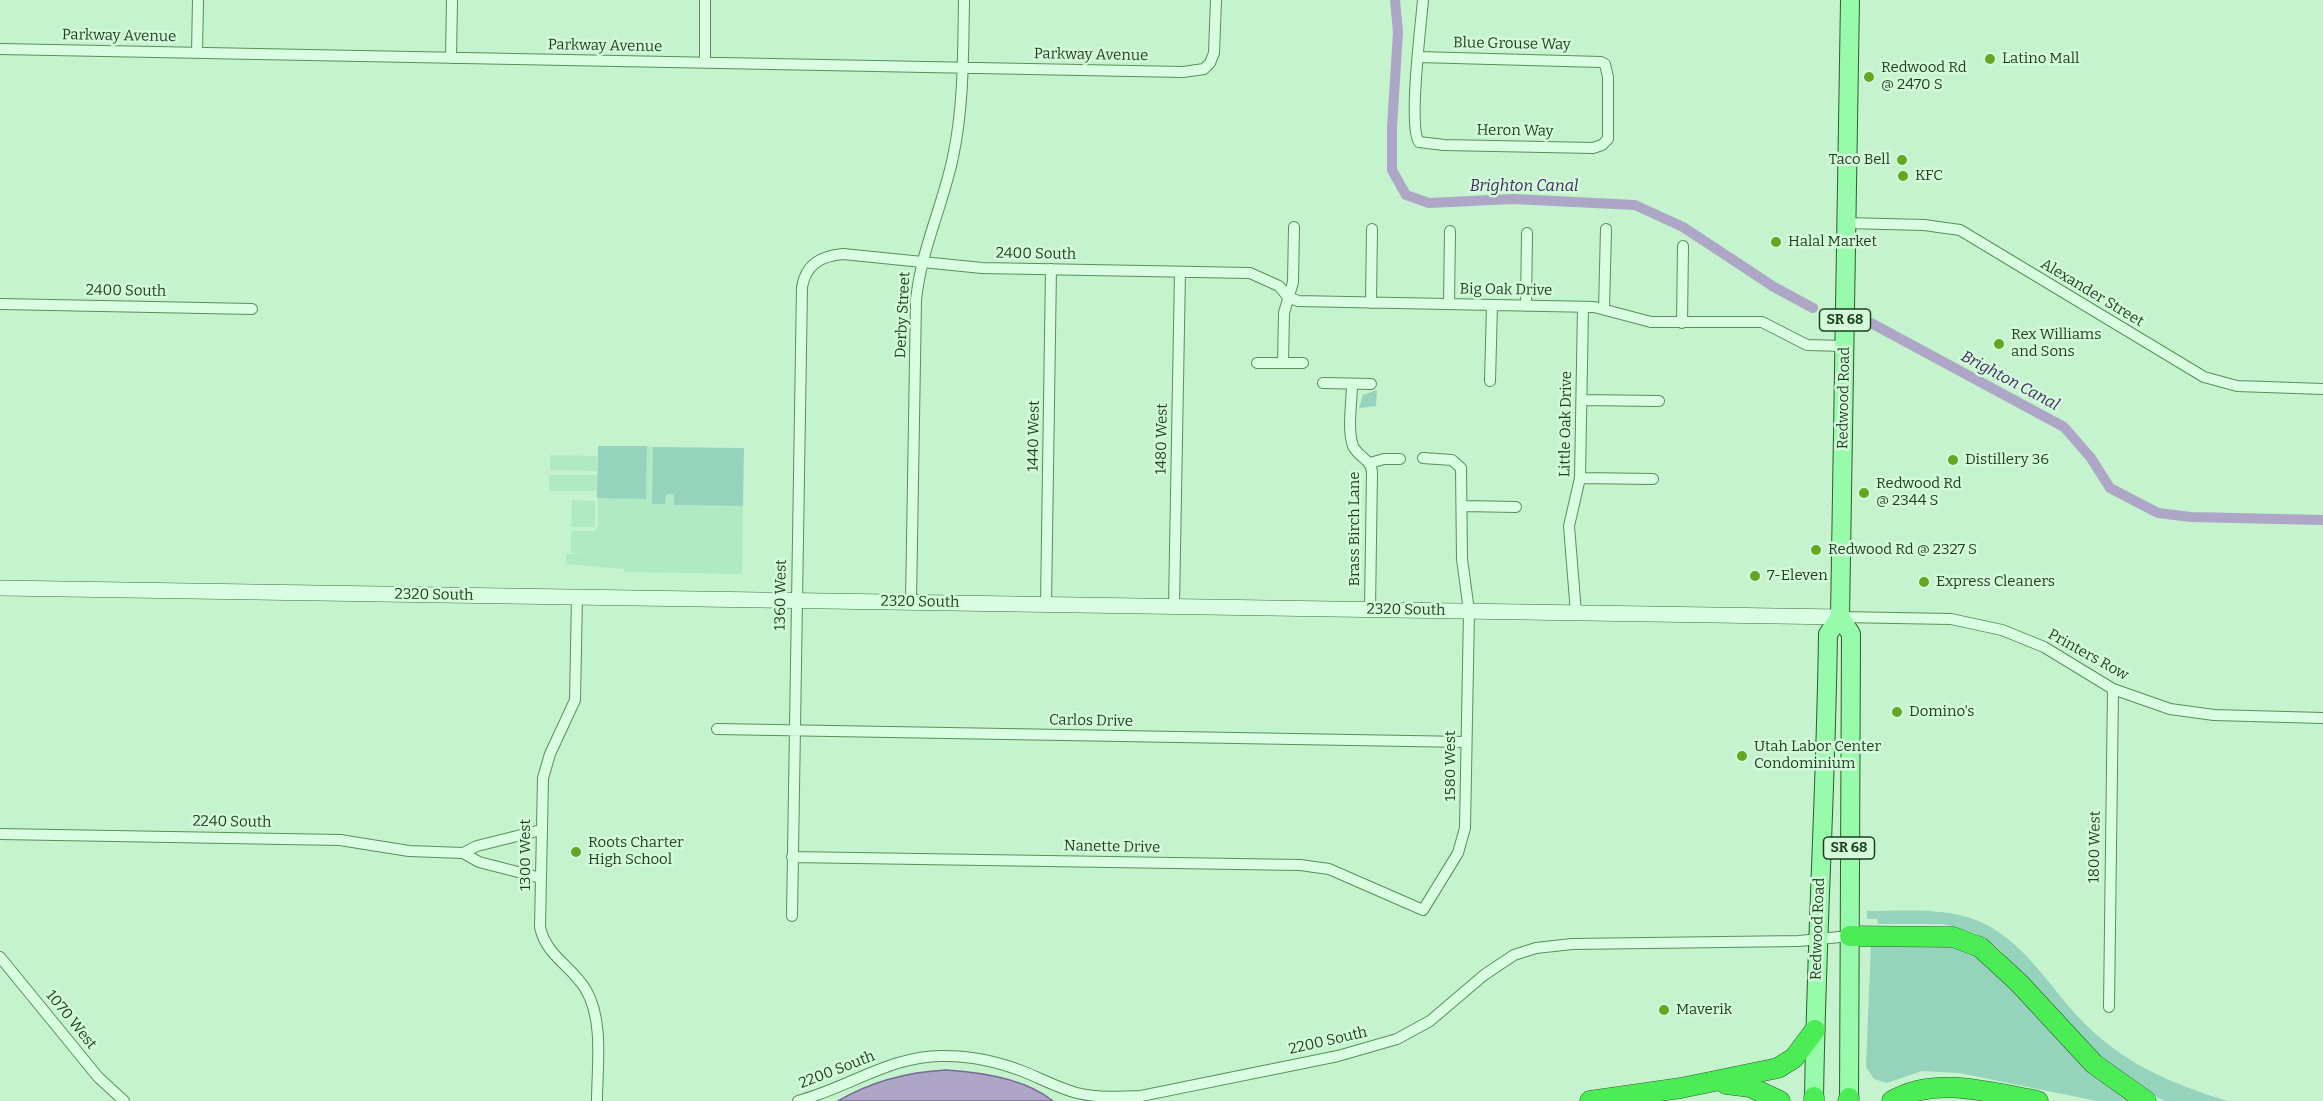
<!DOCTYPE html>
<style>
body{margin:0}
canvas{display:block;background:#c4f3cd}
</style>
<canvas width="2323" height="1101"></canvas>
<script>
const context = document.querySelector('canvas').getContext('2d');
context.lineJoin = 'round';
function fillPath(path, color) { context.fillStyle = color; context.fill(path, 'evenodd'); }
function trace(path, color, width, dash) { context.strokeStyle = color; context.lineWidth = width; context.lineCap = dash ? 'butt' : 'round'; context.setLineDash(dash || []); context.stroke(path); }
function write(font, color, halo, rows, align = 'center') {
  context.font = font + ' Bitter,serif'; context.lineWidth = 5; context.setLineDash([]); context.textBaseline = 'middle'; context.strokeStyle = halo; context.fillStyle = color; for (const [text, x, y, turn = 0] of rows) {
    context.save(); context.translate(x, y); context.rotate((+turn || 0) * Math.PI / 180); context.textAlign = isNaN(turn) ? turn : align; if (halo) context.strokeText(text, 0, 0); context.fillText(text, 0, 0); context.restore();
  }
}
const farmland = new Path2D(`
 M647,446l6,1 -1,57 14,-10h9v11l68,1 -1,68 -117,-2 -1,-3 -58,-5v-10h28l-23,-1v-22h23l4,-5v-28h48z
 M550,455l47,1v15l-47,-1z
 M549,475h48v16h-48z
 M572,500l23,1v26h-24z`);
const green = new Path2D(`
 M1377,390l-1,16 -17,2 4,-13z
 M598,446h49l-1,53 -49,-1z
 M653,447l91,1 -1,58 -69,-1v-11h-8l-1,10h-13z
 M1867,911c35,0 75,-4 109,9 47,19 72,65 105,100 43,44 89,63 146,81h-62l-18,-9 -45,-33 -105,-112 -22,-14 -32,-9h-65l-1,-5h-10z
 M1934,942l34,6 169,153h-40l-138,-28 -37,-2 -35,12 -13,-4 -8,-12 5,-124z`);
const water = new Path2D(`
 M946,1070c33,2 80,9 107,31h-215c34,-20 69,-29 108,-31z`);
const canal = new Path2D(`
 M1395,0l3,32 -6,95v43l14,25 23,8 84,-4 122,6 48,22 91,60 39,21
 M1871,323l193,104 27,31 19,30 48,25 33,4 132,3`);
const street = new Path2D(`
 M0,49l1183,23 21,-3 6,-6 4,-10 2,-53
 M197,53l1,-53
 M1418,57l183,5 4,2 3,13v62l-6,6 -9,3 -149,-3 -25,-3c-11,-15 2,-118 4,-142
 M451,58l1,-58
 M705,63v-63
 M1846,223l78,2 36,5 244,147 33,9 86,3
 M1371,303l1,-74
 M0,304l252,5
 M1449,304l1,-73
 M1526,306l1,-73
 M1604,309l2,-80
 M1682,323l1,-77
 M1257,363h46
 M1283,363l1,-50 9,-31 1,-55
 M1490,381l2,-76
 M1323,383l48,1
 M1352,384c0,18 -5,45 1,62 5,11 18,13 19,26l-2,137
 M1582,400l77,1
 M1370,463l14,-4h16
 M1580,478l73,1
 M1463,506l53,1
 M577,597l-2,103 -25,54 -7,24 -3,149c6,29 32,39 46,63 18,31 11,77 11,111
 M911,602l5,-302c5,-50 27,-95 37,-143 11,-52 10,-105 11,-157
 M1046,604l5,-335
 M1174,606l6,-334
 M1576,613l-7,-87 11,-48 3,-171
 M1840,617l111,2 51,11 42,17 69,42 57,20 44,6 109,3
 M717,729l749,13
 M0,834l340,6 69,11 54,2 16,9 62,16
 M463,853l14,-7 64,-16
 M792,857l508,8 29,4 94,41 35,-57 7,-25 4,-217 -7,-52 -1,-91 -9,-8 -29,-2
 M792,916l10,-629c4,-23 19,-31 41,-33l139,14 268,5 29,13 9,11 10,4 296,6 57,15h111l45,23 37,1
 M0,957l98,120 26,24
 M2109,1007l4,-318
 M798,1101c50,-13 95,-47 148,-45 26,0 52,6 76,15 18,7 36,17 55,22 21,5 43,4 64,3l197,-40 59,-17 33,-18 54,-46 30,-20 22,-7 36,-4 227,-3 51,-5`);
const secondary = new Path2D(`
 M0,588l1840,29`);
const primary = new Path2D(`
 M1840,617l11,17 -2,467
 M1814,1101c2,-156 12,-311 14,-467l12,-17 10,-617`);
const highway = new Path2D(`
 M1850,936l103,1 27,10 39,36 75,81 52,37
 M1726,1084l24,3 30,14
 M1814,1097v4
 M1590,1101l91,-13 97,-20 16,-10 21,-28
 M1848,1101l1,-3
 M1892,1101c43,-26 100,-8 146,0`);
const markers = [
 [1990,59,6,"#64a720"],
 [1869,77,6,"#64a720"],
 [1902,160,6,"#64a720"],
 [1903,176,6,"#64a720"],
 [1776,242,6,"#64a720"],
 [1999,344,6,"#64a720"],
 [1953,460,6,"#64a720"],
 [1864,493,6,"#64a720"],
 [1816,550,6,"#64a720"],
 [1755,576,6,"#64a720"],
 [1924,582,6,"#64a720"],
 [1897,712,6,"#64a720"],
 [1742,756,6,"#64a720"],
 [576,852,6,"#64a720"],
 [1664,1010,6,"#64a720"]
];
const shields = [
 [1845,320,51],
 [1849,848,51]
];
const shieldNames = [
 ["SR 68",1845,320],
 ["SR 68",1849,848]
];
const streetNames = [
 ["Parkway Avenue",119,36,1],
 ["Blue Grouse Way",1512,44,1],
 ["Parkway Avenue",605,46,1],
 ["Parkway Avenue",1091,55,1],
 ["Heron Way",1515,131,1],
 ["2400 South",1036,254,1],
 ["Big Oak Drive",1506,290,1],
 ["2400 South",126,291,1],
 ["Alexander Street",2092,293,31],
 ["Derby Street",903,315,-87],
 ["Redwood Road",1844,398,-89],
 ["Little Oak Drive",1566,424,-89],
 ["1440 West",1034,436,-89],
 ["1480 West",1162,439,-89],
 ["Brass Birch Lane",1355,529,-90],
 ["2320 South",434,595,1],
 ["1360 West",781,595,-89],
 ["2320 South",920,602,1],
 ["2320 South",1406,610,1],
 ["Printers Row",2088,655,29],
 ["Carlos Drive",1091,721,1],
 ["1580 West",1451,766,-90],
 ["2240 South",232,822,1],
 ["Nanette Drive",1112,847,1],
 ["1800 West",2095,847,-89],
 ["1300 West",526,855,-90],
 ["Redwood Road",1818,929,-88],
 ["1070 West",71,1020,51],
 ["2200 South",1328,1041,-13],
 ["2200 South",837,1070,-21]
];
const poiNames = [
 ["Latino Mall",2002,59],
 ["Redwood Rd",1881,68],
 ["@ 2470 S",1881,85],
 ["Taco Bell",1890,160,"right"],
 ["KFC",1915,176],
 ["Halal Market",1788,242],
 ["Rex Williams",2011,335],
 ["and Sons",2011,352],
 ["Distillery 36",1965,460],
 ["Redwood Rd",1876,484],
 ["@ 2344 S",1876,501],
 ["Redwood Rd @ 2327 S",1828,550],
 ["7-Eleven",1767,576],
 ["Express Cleaners",1936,582],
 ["Domino's",1909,712],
 ["Utah Labor Center",1754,747],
 ["Condominium",1754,764],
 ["Roots Charter",588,843],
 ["High School",588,860],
 ["Maverik",1676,1010]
];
const waterNames = [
 ["Brighton Canal",1524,187],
 ["Brighton Canal",2010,381,28]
];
fillPath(farmland, '#b0eac4');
fillPath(green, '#96d3bc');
fillPath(water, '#ada6c6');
trace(water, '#766b96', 1.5);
trace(canal, '#ada6c6', 10);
trace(street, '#579159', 12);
trace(secondary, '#3a723b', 16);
trace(primary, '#2d5e2c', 20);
trace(highway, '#2d5e2c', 21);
trace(street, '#d8fde0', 10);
trace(secondary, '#d8fde0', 15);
trace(primary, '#98faab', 18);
trace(highway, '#4bec56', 20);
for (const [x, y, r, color] of markers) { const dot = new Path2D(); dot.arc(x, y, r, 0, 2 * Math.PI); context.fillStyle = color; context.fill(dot); trace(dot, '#d4fadc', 2); }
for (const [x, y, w] of shields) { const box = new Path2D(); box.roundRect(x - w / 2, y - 11, w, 22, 4.5); context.fillStyle = '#d4fadc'; context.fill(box); trace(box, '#1d3f1d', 1.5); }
write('bold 14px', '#1d3f1d', null, shieldNames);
write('15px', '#1d3f1d', '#d4fadc', streetNames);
write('15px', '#1d3f1d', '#d4fadc', poiNames, 'left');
write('italic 16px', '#422b60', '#d4fadc', waterNames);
</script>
